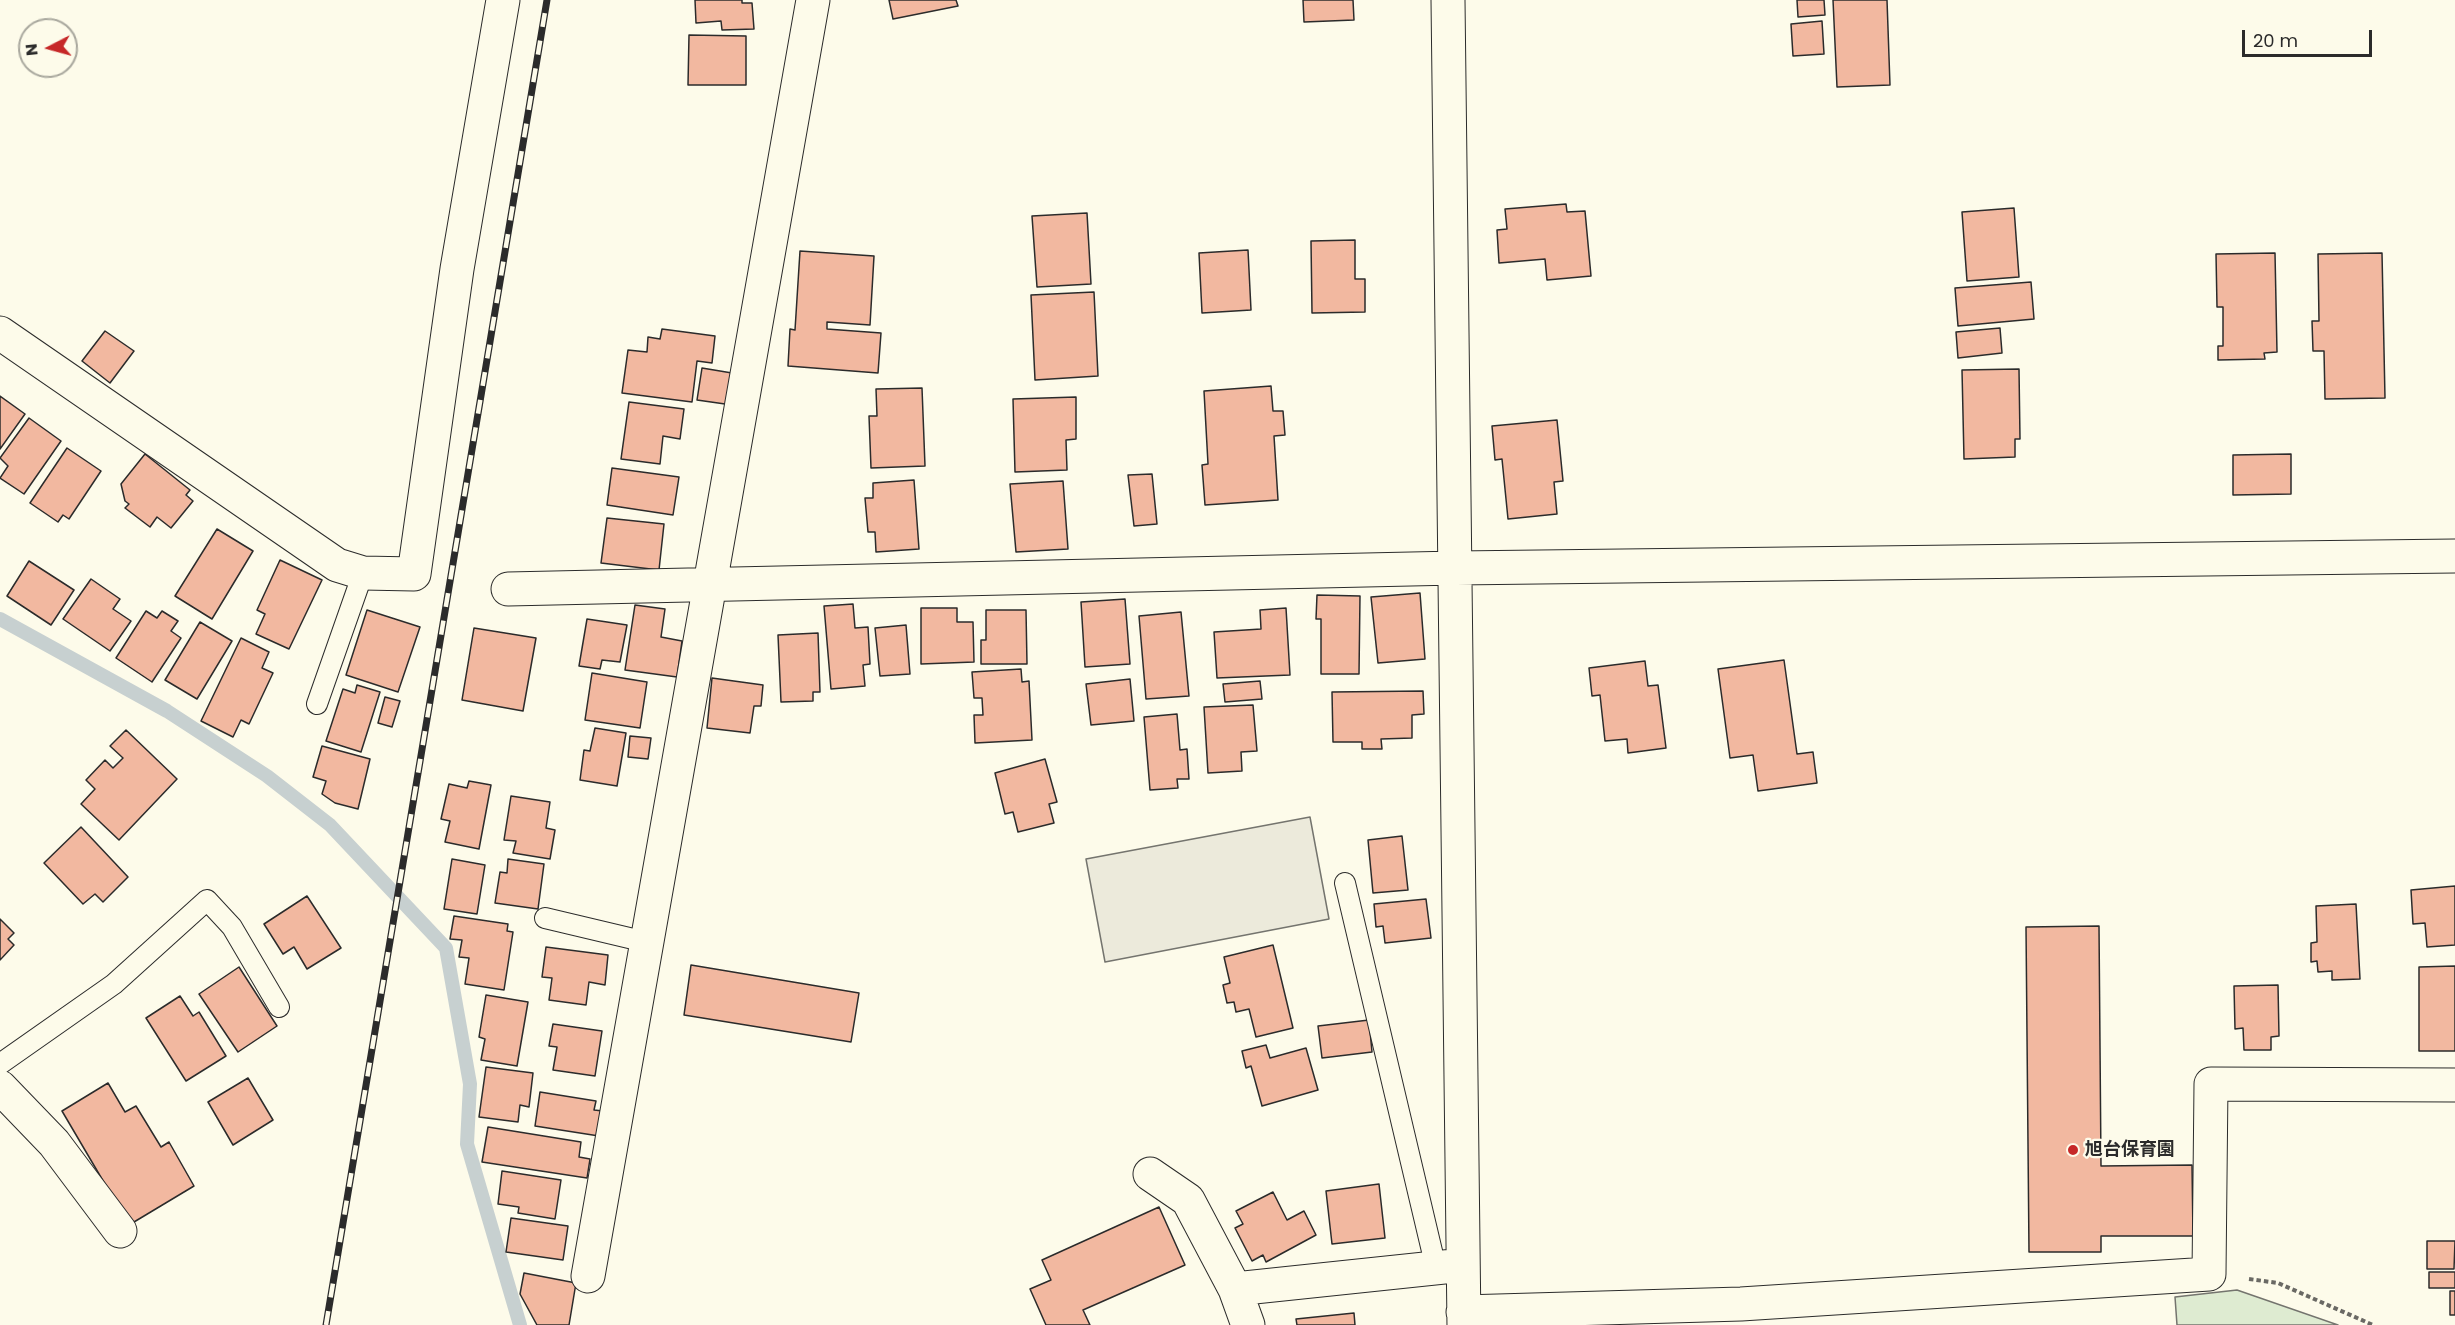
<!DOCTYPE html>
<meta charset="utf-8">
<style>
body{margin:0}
#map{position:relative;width:2455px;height:1325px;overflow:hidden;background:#fdfbea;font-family:Poppins,sans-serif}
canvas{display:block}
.north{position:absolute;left:18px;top:18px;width:60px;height:60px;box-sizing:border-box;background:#fdfbea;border:2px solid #a9a89e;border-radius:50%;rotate:264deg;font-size:16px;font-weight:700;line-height:24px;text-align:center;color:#2b2b2b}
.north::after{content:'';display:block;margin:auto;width:21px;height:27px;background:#c62828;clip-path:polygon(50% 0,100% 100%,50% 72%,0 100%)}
.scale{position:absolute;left:2242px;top:30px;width:130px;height:27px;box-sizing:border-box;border:3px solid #2b2b2b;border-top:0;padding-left:8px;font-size:18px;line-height:21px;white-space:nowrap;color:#2b2b2b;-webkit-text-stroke:4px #fdfbea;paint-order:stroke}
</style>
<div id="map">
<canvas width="2455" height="1325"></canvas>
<div class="north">N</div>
<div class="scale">20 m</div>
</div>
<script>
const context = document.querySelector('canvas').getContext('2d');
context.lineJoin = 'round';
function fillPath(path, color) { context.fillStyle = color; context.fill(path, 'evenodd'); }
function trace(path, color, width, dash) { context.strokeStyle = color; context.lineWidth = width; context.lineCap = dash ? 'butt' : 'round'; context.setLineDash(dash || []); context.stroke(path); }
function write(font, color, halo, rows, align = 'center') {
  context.font = font + ' Poppins,"Noto Sans JP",sans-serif'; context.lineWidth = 4.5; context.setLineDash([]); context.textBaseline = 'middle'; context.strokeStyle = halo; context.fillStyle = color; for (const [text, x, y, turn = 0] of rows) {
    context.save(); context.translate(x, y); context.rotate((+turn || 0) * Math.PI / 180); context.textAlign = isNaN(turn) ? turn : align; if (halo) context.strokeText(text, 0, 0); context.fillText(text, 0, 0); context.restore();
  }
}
const green = new Path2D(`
 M2237,1290l101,35h-161l-2,-28z`);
const parking = new Path2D(`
 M1310,817l19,102 -224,43 -19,-103z`);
const stream = new Path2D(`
 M0,619l167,92 100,65 63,49 116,123 24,136 -3,60 53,181`);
const building = new Path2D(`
 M695,0h47v3h10l2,26 -32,1 -1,-9 -25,2z
 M889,0h67l2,6 -65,13z
 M1303,0h50l1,20 -50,2z
 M1797,0h27l1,15 -27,2z
 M1833,0h54l3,85 -53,2z
 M1822,21l2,33 -31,2 -2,-32z
 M689,35l57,1v49h-58z
 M1566,204l1,8 18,-1 6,65 -44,4 -2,-21 -46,4 -2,-33 10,-1 -2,-20z
 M2014,208l5,69 -52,4 -5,-69z
 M1087,213l4,71 -54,3 -5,-71z
 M1355,240v39h10v33l-53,1 -1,-72z
 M1248,250l3,60 -49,3 -3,-60z
 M800,251l74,5 -4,69 -43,-3v7l54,4 -3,40 -90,-7 2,-37 5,1z
 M2275,253l2,99 -13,1 1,6 -47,1v-14h5v-39h-6l-1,-53z
 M2382,253l3,145 -60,1 -1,-48h-11l-1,-30h7l-1,-67z
 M2031,282l3,37 -76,7 -3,-38z
 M1094,292l4,84 -63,4 -4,-85z
 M2000,328l2,25 -44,5 -2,-26z
 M662,329l53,7 -3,27 -15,-2 -5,41 -70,-9 6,-43 19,2 1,-15 12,2z
 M105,331l29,20 -24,32 -28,-22z
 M702,368l36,6 -6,31 -35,-5z
 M2019,369l1,70h-5v18l-51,2 -2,-89z
 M1271,386l2,25h10l2,24 -11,1 4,64 -73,5 -3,-40 6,-1 -4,-73z
 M922,388l3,78 -54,2 -2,-52h8l-1,-27z
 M0,396l25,18 -25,35z
 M1076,397v42l-10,1 1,30 -52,2 -2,-73z
 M629,402l55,7 -4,30 -17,-3 -3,28 -39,-5z
 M29,418l32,23 -37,53 -24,-16 8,-12 -8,-8z
 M1557,420l6,61 -9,1 3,32 -49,5 -6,-60 -7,1 -3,-34z
 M67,448l34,23 -32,48 -6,-4 -5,7 -28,-19z
 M145,454l45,36 -4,5 7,6 -22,27 -14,-11 -7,10 -25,-19 4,-4 -4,-3 -4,-17z
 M2291,454v40l-58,1v-40z
 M612,468l67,9 -6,38 -66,-10z
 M1152,474l5,50 -23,2 -6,-51z
 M914,480l5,69 -43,3 -1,-20h-7l-3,-34h8v-15z
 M1063,481l5,68 -52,3 -6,-68z
 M607,518l57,6 -5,46 -58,-7z
 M217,529l36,22 -41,68 -37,-23z
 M280,560l42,20 -33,69 -33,-15 9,-20 -8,-4z
 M29,561l45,29 -23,35 -44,-29z
 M91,579l29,20 -7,10 18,12 -21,30 -47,-32z
 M1420,593l5,66 -47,4 -7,-66z
 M1317,595l43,1 -1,78h-38v-55h-5z
 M1125,599l5,65 -45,3 -4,-65z
 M853,604l2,24 13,-1 2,37 -7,1 2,21 -34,3 -7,-83z
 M635,605l30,4 -4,28 21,4 -5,36 -52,-7z
 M921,608h36v14h16l1,40 -53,2z
 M1286,608l4,67 -73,3 -3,-46 47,-3 -1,-19z
 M367,610l53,17 -22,65 -52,-17z
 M986,610h40l1,54h-46v-24h5z
 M146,611l11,7 5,-7 16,10 -7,10 10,7 -29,44 -36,-24z
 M1181,612l8,84 -43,3 -7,-83z
 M587,619l40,6 -7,37 -18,-2 -2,9 -21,-3z
 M200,622l32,19 -35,58 -32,-19z
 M906,625l4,49 -30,2 -5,-48z
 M474,628l62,10 -13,73 -61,-11z
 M818,633l2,59h-7v9l-32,1 -3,-67z
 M241,638l28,14 -7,16 11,5 -24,51 -8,-4 -8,17 -32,-16z
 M1784,660l13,94 16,-2 4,31 -59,8 -5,-36 -23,3 -12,-89z
 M1645,661l3,25 10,-1 8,63 -38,5 -1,-14 -22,2 -5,-46 -8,1 -3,-28z
 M1021,669l1,13 7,-1 3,59 -57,3 -1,-28h9l-1,-17h-8l-2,-26z
 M592,673l55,9 -7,46 -55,-8z
 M712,678l51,7 -2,21h-7l-4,27 -43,-5z
 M1130,679l4,42 -43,4 -5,-41z
 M1260,681l2,18 -37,3 -2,-18z
 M357,685l23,7 -19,60 -35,-11 17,-52 12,4z
 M1423,691l1,23 -12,1v23l-31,1 1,10h-20v-7h-29l-1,-50z
 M385,697l15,4 -8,26 -14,-4z
 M1253,705l4,46 -16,1 1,19 -34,2 -4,-66z
 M1177,714l3,36 7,-1 2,30h-12l1,9 -28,2 -6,-73z
 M595,728l31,5 -9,53 -37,-6 4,-30 6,1z
 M126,730l51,49 -58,61 -38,-36 14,-15 -9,-9 19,-20 8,8 10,-10 -13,-12z
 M630,736l21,2 -3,21 -20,-2z
 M322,746l48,13 -12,50 -23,-6 -13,-9 4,-13 -13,-4z
 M1045,759l12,43 -8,2 5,19 -36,9 -5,-20 -8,2 -10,-41z
 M469,781l22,4 -12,64 -34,-7 5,-21 -9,-2 8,-35 18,4z
 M511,796l39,6 -4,26 9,2 -5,29 -37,-6 3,-12 -12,-1z
 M81,827l47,50 -25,25 -8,-8 -12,10 -39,-41z
 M1402,836l6,54 -35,3 -5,-53z
 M452,859l33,6 -8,49 -33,-5z
 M508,859l36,5 -6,45 -43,-6 5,-31 7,1z
 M2455,886v59l-28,2 -2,-24 -12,1 -2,-34z
 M307,896l34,52 -34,21 -13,-22 -11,7 -19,-30z
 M1426,899l5,39 -46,5 -2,-17 -7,1 -2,-23z
 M2356,904l4,75 -28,1v-9l-14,1 -1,-11 -6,1v-19l6,-1 -1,-36z
 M454,916l54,8 -1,7 6,1 -9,58 -39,-6 4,-26 -10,-1 3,-17 -12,-1z
 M0,919l14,14 -6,6 6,6 -14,15z
 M2099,926l2,240 91,-1 1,71h-92v16h-72l-3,-325z
 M1273,945l20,83 -37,9 -7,-28 -13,3 -2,-10 -7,1 -4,-18 7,-2 -6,-26z
 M546,947l62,8 -3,30 -16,-3 -3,23 -37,-5 3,-22 -10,-1z
 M691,965l168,28 -8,49 -167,-27z
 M2455,966v85h-36v-84z
 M239,967l38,59 -39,26 -39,-58z
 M2278,985l1,51 -8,1v13h-27l-1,-22 -8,1 -1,-43z
 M486,995l42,7 -11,64 -36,-6 4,-21 -6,-2z
 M180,996l13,20 6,-4 27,44 -40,25 -40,-63z
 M1369,1020l3,32 -50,6 -4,-32z
 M553,1024l49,7 -7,45 -42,-6 4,-23 -8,-1z
 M1266,1045l4,13 36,-10 12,42 -56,16 -11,-40 -5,2 -4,-17z
 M486,1067l47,6 -4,34 -9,-2 -2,17 -39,-5z
 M248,1078l25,42 -40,25 -25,-43z
 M108,1083l17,29 11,-6 25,41 8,-5 25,44 -65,39 -67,-114z
 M540,1092l56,9 -2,9 9,1 -4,25 -64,-10z
 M488,1127l93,15 -2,15 11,2 -3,19 -105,-16z
 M502,1171l59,9 -6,39 -37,-6 1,-6 -21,-3z
 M1379,1184l6,54 -53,6 -6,-53z
 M1273,1192l14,28 17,-9 12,24 -50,27 -3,-7 -11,6 -17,-33 8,-4 -7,-13z
 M1159,1207l26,58 -102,45 7,15h-44l-16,-36 21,-9 -9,-20z
 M511,1218l57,8 -5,34 -57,-8z
 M2427,1241h28l-1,28h-27z
 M2429,1272h26v16h-26z
 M524,1273l52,10 -7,42h-32l-17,-31z
 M2450,1291h5v24h-5z
 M1354,1313l1,12h-58l-1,-6z`);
const path = new Path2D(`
 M2249,1279l29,4 95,42`);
const lane = new Path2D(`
 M317,704l46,-131
 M1345,883l91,385
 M545,918l101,24
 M0,1064l114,-80 93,-84 25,27 47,80`);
const street = new Path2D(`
 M1448,0l16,1325
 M0,333l337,232 26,8 51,1 43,-305 46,-269
 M508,589l948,-21 999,-12
 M0,1087l54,56 66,88
 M1150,1174l38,26 47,89 13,36
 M588,1276l225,-1276
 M1235,1289l228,-24
 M1463,1312l278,-8 468,-30 2,-190 244,1`);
const rail = new Path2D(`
 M326,1325l221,-1325`);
const markers = [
 [2073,1150,6,"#c62828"]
];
const poiNames = [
 ["旭台保育園",2085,1150]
];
fillPath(green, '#deebd1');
trace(green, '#74746e', 1.5);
fillPath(parking, '#eceadb');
trace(parking, '#74746e', 1.5);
trace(stream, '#c7d0d0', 14);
fillPath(building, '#f2b8a0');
trace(building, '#2b2b2b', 1.5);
trace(lane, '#2b2b2b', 22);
trace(street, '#2b2b2b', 35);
trace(path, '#6a6964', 4, [4.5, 3]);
trace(lane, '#fdfbea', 20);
trace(street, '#fdfbea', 33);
trace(rail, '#2b2b2b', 7);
trace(rail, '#fdfbea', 4.5, [14]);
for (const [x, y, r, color] of markers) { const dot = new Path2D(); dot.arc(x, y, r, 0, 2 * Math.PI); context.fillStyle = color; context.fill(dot); trace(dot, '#fdfbea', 2); }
write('bold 18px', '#2b2b2b', '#fdfbea', poiNames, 'left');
</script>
